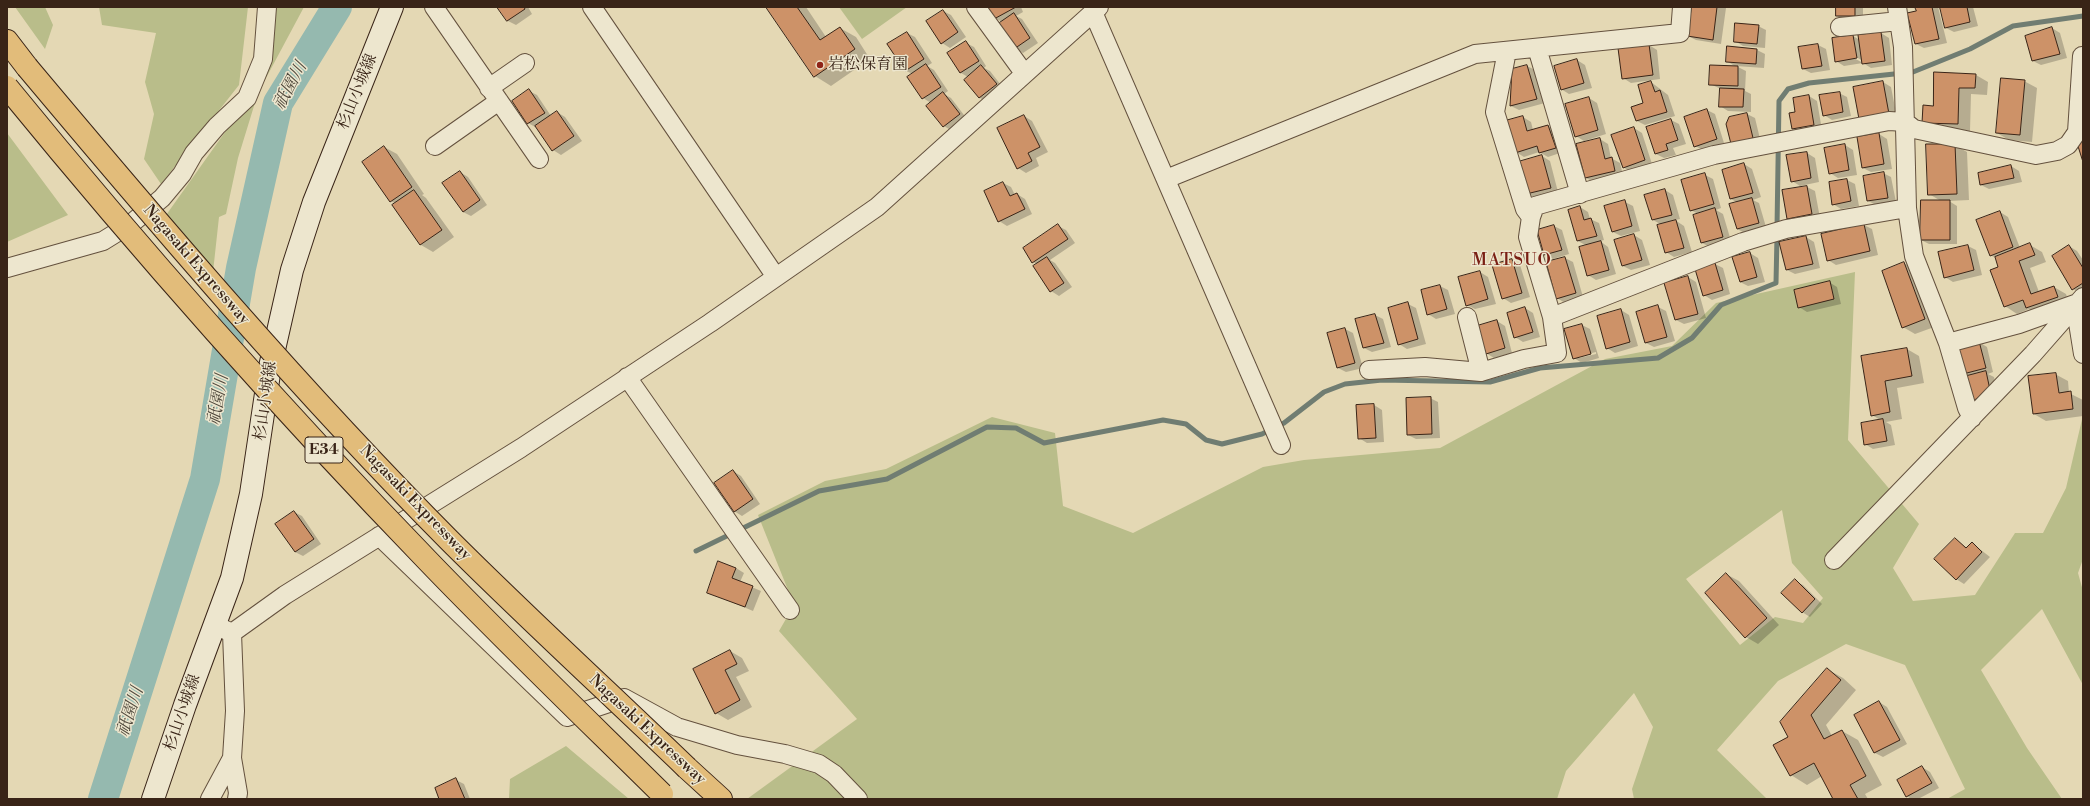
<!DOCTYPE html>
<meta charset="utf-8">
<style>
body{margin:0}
#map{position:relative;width:2090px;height:806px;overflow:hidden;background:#e4d8b4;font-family:"Libre Bodoni",serif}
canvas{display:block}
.frame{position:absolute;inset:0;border:8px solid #392417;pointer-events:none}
</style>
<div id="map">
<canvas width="2090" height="806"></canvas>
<div class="frame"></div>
</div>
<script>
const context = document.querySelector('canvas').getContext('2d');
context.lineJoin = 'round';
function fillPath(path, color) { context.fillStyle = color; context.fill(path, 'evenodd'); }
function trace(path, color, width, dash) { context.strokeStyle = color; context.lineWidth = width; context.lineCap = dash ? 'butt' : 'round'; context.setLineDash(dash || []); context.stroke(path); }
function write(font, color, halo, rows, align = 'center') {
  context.font = font + ' "Libre Bodoni","Noto Serif JP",serif'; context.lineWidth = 3; context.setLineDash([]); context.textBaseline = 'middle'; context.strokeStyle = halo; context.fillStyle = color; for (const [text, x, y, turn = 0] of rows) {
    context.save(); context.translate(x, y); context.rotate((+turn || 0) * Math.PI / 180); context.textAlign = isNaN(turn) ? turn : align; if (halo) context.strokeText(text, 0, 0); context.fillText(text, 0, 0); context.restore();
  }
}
const green = new Path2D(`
 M15,7h30l8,18 -8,24z
 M99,7h149l-9,78 -78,99 -17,-25 10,-45 -9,-32 11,-49 -54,-8z
 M274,7h30l-46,86 -20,65 -12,56 -7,3 -6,55 -49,-54 76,-107z
 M839,7h68l-45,32z
 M7,133l61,82 -61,27z
 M1855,272l-7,168 71,84 -26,44 20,33 62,-6 40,-62h28l23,-45 17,-73v144l-5,14 5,18v94l-41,-76 -61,61 46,78 35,51h-115l18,-10 -60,-124 -59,-21 -68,37 -61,69 50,49h-133l-2,-10 21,-62 -19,-34 -68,78 -9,28h-810l110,-80 -78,-88 15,-26 -36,-90 67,-34 61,-12 106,-52 63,16 8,73 70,27 130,-66 41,-7 136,-12 165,-89 67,-13 44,-43zM1782,510l10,53 31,35 -20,25 -28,-6 -35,28 -54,-66z
 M566,746l63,53h-120l1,-20z`);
const shadow = new Path2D(`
 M499,7h29l4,7 -16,11 -8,-4z
 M768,7h38l20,30 14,-9 16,9 14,22 -39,27 -16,-10z
 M989,7h32l2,5 -7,4 6,3 16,24 -15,10 -8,-5 -13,-26 -7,-4z
 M1693,7l33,1 -5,36 -25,-4 -8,-4z
 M1837,7h26v14l-18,-1 -8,-4z
 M1916,7h22l9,36 -23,5 -8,-4z
 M1941,7h32l5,19 -24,6 -8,-4z
 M943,11l8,4 15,22 -16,11 -8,-5z
 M1758,26l8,4 -1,18 -22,-2 -8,-5z
 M2052,28l8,5 7,25 -26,7 -8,-4 -7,-25z
 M907,33l8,4 17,26 -5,3 7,4 14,21 -4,3 7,4 16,21 -15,12 -8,-5 -13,-23 -8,-5 -10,-24 -7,-3 -17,-26z
 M1881,33l8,5 3,27 -21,3 -8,-5 -19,3 -8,-5 17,-25 7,4zM1853,55l10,6v2l-11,-6z
 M966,43l8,4 12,19 -2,2 6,3 14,18 -16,13 -8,-4 -15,-18 3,-3 -7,-4 -12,-19z
 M1649,45l8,5 3,29 -29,4 -8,-5z
 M1818,45l8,4 4,21 -19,3 -8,-4z
 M1757,50l8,4 -1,14 -28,-2 10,5 -1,20 6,3v18l-23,-1 -8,-5 1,-17 -11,-5 26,-17 -9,-6z
 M1577,60l8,5 7,23 -23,6 -8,-5z
 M1527,66l8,4 10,33 -26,7 -8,-4 2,-36z
 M1976,75l12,7 -1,13 -16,-1 -1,37 -35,-2 -12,-7 11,-15z
 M2024,81l13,7 -5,54 -23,-2 -12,-7z
 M1651,82l17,13 7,21 -30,9 -8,-4z
 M1883,82l8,5 6,31 -29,5z
 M529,91l8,4 14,21 6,-4 8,5 17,24 -21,14 -8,-5 -16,-22 -9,-5 -15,-22z
 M1839,93l8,4 4,19 -19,4 -8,-5z
 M1809,96l8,5 5,29 -21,3 -8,-4 4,-16z
 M1589,98l8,5 9,31 -22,7 -8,-5z
 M1707,110l8,4 9,29 -21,7 -8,-4z
 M1747,114l8,4 6,25 -21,5z
 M1024,116l8,5 16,31 -12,6 3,8 -13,7 -8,-5z
 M1523,117l8,5 2,8 15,-4 8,4 7,22 -15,5 -9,-5 -15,5 -8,-5z
 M1671,120l8,4 7,20 -13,4 3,7 -12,3 -8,-4 -8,-26z
 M1634,128l8,5 10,31 -21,8 -8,-5z
 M1879,134l8,5 5,30 -21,3 -8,-4z
 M1600,139l8,5 3,14 9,5 3,12 -29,7 -8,-4z
 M1845,145l8,5 4,25 -19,3 -8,-5z
 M1955,145l12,7 2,48 -20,1 8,5v38h-28l-8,-4 20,-39 -12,-7z
 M384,147l13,7 27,40 -2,1 4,3 28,39 -21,15 -12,-7 -27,-40 2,-1 -5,-3z
 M1807,153l8,5 4,24 -19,4 -8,-5z
 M1542,156l8,5 8,31 -23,6 -8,-5z
 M1744,164l8,5 9,28 -8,3 6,3 7,24 -21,6 -8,-4 1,-26 -7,-4 -8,-29z
 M2011,166l8,5 3,11 -33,7 -8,-4 -2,-12z
 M460,172l8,5 19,28 -16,11 -8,-4z
 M1883,173l8,4 5,25 -20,3 -8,-4z
 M1705,175l8,4 8,29 -5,2 7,4 8,27 -21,6 -8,-4 -4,-29 -7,-4z
 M1847,180l8,4 4,22 -18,3 -8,-5z
 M1003,183l8,4 4,8 2,-1 8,5 7,15 -25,12 -8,-5z
 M1807,187l8,4 5,27 -24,5 -8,-5 -5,-27z
 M1665,190l8,5 7,24 -5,1 9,6 8,26 -18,5 -8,-5 -4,-27 -9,-5z
 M1625,202l8,4 7,25 -19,5 -8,-4z
 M1580,207l8,5 2,7 9,4 5,17 -4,1 8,6 8,27 -20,6 -8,-5 -1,-29 -9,-5z
 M2000,212l8,5 12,31 10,-3 12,7 4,10 -16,6 9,24 15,-5 12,7 3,9 -30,12 -10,-6 -12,5 -12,-8 -6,-38 -3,-10 -6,-3z
 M1864,225l8,4 6,26 -42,10 -8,-5z
 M1058,226l8,4 9,13 -25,17 5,3 17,24 -13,9 -8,-5 -13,-26 -5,-3z
 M1554,226l8,4 7,24 -16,5 -8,-5 -7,-24z
 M1634,235l8,5 8,25 -19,5 -8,-4 -8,-25z
 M1806,237l8,5 6,26 -25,6 -8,-4z
 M1968,246l8,4 6,25 -29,7 -8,-5 -6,-24z
 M2069,246l8,5 6,9v32l-2,2 -8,-5z
 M1750,253l8,5 7,24 -17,4 -8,-4z
 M1565,258l8,4 10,35 -18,6 -8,-5z
 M1512,260l8,5 10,32 -19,6 -8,-5 -9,-33z
 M1904,263l12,7 21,56 -22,8 -12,-7z
 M1715,264l8,4 7,26 -18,6 -8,-5z
 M1480,272l8,5 8,27 -21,5 -8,-4z
 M1688,277l8,5 10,36 -22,6 -8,-4z
 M1829,282l8,5 4,17 -34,8 -8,-5z
 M1440,286l8,4 7,24 -19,5 -8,-5z
 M1408,304l8,4 10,36 -19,5 -8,-5z
 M1658,307l8,4 9,30 -21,6 -8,-4z
 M1525,308l8,5 7,24 -17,5 -8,-5z
 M1621,310l8,5 9,31 -23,7 -8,-5z
 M1375,315l8,4 8,28 -19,5 -8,-4z
 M1497,321l8,5 7,27 -18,5 -8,-5z
 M1582,325l8,4 9,29 -17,5 -8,-5zM1596,352v2l-17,4v-2z
 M1345,329l8,4 10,35 -17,4 -8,-4 -10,-34z
 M1979,342l8,5 6,25 -5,2 6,3 4,18 -16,10 -8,-5 -6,-24 -4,-3z
 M1907,349l12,7 5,27 -27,5 5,31 -16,3 5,3 4,20 -22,4 -8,-5 17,-23 -10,-6 -10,-58z
 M2055,374l13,7 1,12 14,7v16l-37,5 -12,-7z
 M1430,398l8,4 2,36 -24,1 -8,-4z
 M1374,405l8,5 2,32 -17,1 -8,-5 -2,-32z
 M733,471l8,5 19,28 -18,12 -8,-5z
 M294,512l8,4 19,28 -18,12 -8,-4z
 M1955,539l12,9 5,-5 18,14 -26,27 -8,-5z
 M736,568l8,5 -4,9 21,9 -8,20 -45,-19z
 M1726,574l13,7 40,44 -21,19 -12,-7z
 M1795,581l8,4 19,19 -12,13 -8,-5z
 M730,651l12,7 7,13 -13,6 16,30 -24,13 -12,-7 -22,-43z
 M1827,669l16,9 13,12 -30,35 6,11 10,-5 16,9 24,45 -17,9 3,5h-34l-12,-23 -15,9 -16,-10 -2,-38z
 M1879,702l8,5 20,37 -24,13 -8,-4z
 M1922,767l8,5 9,16 -21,11h-7l-4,-3z
 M456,780l8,4 6,15h-29z`);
const stream = new Path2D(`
 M1777,228l2,-127 9,-12 21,-6 104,-11 57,-23 43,-23 70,-10
 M696,551l123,-60 68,-12 100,-52 29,1 28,15 119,-23 23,4 20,16 16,4 40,-10 22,-11 40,-31 21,-8 37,-4 108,2 50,-14 118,-10 34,-20 29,-33 55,-22 1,-47`);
const river = new Path2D(`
 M103,799l102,-320 36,-211 37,-165 59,-96`);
const building = new Path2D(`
 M497,7h27l1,2 -18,12z
 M766,7h31l23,33 20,-13 15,22 -41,28z
 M988,7h28l-22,12z
 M1692,7h25l-4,33 -26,-4z
 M1836,7h19v9h-19z
 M1915,7h17l7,32 -24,5 -8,-31 9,-2z
 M1940,7h27l3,15 -25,6z
 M943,10l15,22 -17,12 -15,-23z
 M1014,13l16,25 -16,11 -16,-25z
 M1735,23l24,2 -2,19 -23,-2z
 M2052,27l8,27 -28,7 -7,-25z
 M907,32l17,27 -19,12 -18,-27z
 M1881,32l4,29 -23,3 -4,-29z
 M1853,35l4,23 -22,4 -3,-24z
 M966,41l13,20 -19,12 -13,-20z
 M1649,44l4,31 -31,4 -4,-31z
 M1818,44l4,22 -20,3 -4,-22z
 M1727,46l30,3 -1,15 -30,-2z
 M1577,59l7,24 -23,7 -7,-24z
 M926,64l15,23 -19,12 -15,-22z
 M981,65l16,19 -18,14 -15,-18z
 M1527,65l10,34 -27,7 2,-37z
 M1710,65l28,1v20l-29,-1z
 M1934,72l42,2 -1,14h-16l-1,36 -36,-1 1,-18 10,1z
 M2001,78l24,2 -5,55 -24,-2z
 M1651,81l4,11 5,-2 7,22 -31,9 -5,-14 12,-4 -5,-18z
 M1883,81l6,33 -30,5 -6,-32z
 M1720,88l24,1 -1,18h-24z
 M529,89l16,24 -18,11 -15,-23z
 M943,92l17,22 -17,13 -17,-21z
 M1840,92l3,20 -20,4 -4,-21z
 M1809,95l5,30 -22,4 -3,-16 6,-1 -2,-14z
 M1589,97l9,33 -23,7 -10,-33z
 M1707,109l10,30 -23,8 -10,-30z
 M557,111l17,25 -22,15 -17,-25z
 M1747,113l6,25 -22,6 -5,-20 3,-7z
 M1024,115l16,32 -12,6 4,8 -15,8 -20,-41z
 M1523,116l4,15 21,-6 8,23 -17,5 -2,-7 -22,7 -10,-32z
 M1671,119l7,21 -12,4 2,6 -13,4 -9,-27z
 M1634,127l11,33 -22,8 -12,-33z
 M1879,133l5,31 -22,4 -5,-31z
 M1600,138l5,21 7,-2 3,14 -30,7 -9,-34z
 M2083,142v20l-6,-19z
 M1845,144l4,26 -20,4 -5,-26z
 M1926,144h29l2,50 -29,1z
 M384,146l28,41 -22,15 -28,-40z
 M1807,152l4,26 -20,4 -5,-27z
 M1542,155l9,33 -25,6 -8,-32z
 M1744,163l9,30 -23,6 -8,-29z
 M2011,165l3,13 -34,7 -2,-12z
 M460,171l20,29 -17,12 -21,-29z
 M1884,172l4,26 -21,3 -4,-25z
 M1705,173l9,31 -24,7 -9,-31z
 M1847,179l4,22 -19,4 -3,-23z
 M1003,182l7,14 7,-3 8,16 -27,13 -14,-31z
 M1807,186l5,28 -25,5 -5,-29z
 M1665,189l7,26 -20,5 -8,-25z
 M414,190l28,40 -22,15 -28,-40z
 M1752,198l7,25 -22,6 -8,-25z
 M1625,200l7,26 -20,6 -8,-26z
 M1921,200h29v40h-30z
 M1580,206l4,14 7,-2 6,18 -20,5 -9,-31z
 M1715,208l8,29 -22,6 -8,-28z
 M2000,211l13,36 -23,9 -14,-36z
 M1676,220l8,28 -19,5 -8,-28z
 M1058,224l10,15 -36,24 -9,-15z
 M1864,224l6,27 -43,10 -6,-27z
 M1554,225l8,25 -18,5 -7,-25z
 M1634,234l8,26 -20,6 -8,-26z
 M1806,236l7,28 -27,6 -7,-28z
 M1601,241l8,29 -22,6 -8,-29z
 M2030,243l5,12 -16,6 12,33 23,-8 4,11 -32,11 -3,-8 -19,7 -14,-37 8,-3 -3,-10z
 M1968,245l6,25 -30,8 -6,-26z
 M2069,245l14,23v15l-11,7 -20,-34z
 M1750,252l7,25 -17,5 -8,-25z
 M1047,257l17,26 -14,9 -17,-26z
 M1565,257l11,36 -20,6 -10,-37z
 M1512,259l10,34 -20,6 -10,-34z
 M1904,262l21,57 -23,9 -20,-57z
 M1715,263l8,27 -20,6 -8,-27z
 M1480,271l8,28 -22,7 -8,-29z
 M1688,276l10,38 -23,6 -11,-37z
 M1830,281l4,18 -36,9 -4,-18z
 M1440,285l7,24 -20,6 -6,-25z
 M1408,302l10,37 -20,6 -10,-37z
 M1658,305l9,32 -22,6 -9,-31z
 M1525,307l8,25 -19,6 -7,-25z
 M1621,309l9,33 -24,7 -9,-33z
 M1375,314l9,29 -21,5 -8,-29z
 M1497,320l8,28 -19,6 -9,-28z
 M1582,324l9,30 -18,5 -9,-30z
 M1345,328l10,35 -18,5 -10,-35z
 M1979,341l7,27 -23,6 -7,-27z
 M1907,348l5,28 -27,5 5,31 -19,4 -10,-60z
 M1986,371l4,19 -17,11 -6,-25z
 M2056,373l3,20 12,-2 2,18 -40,5 -5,-38z
 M1431,397l1,37 -25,1 -1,-37z
 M1374,404l2,34 -18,1 -2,-34z
 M1883,419l4,22 -23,4 -3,-22z
 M733,470l20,29 -19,13 -20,-29z
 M294,511l20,28 -19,13 -20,-28z
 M1955,538l11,10 6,-6 10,10 -26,28 -22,-21z
 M718,561l18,7 -4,10 21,8 -8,21 -38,-14z
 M1726,573l41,45 -22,20 -40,-45z
 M1795,579l20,20 -13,14 -21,-20z
 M730,650l7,14 -12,6 15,30 -25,14 -22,-45z
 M1827,668l14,12 -30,35 13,24 18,-9 24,46 -16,9 8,14h-25l-19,-36 -24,13 -17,-31 15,-8 -8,-15z
 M1879,701l21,39 -26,13 -20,-38z
 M1922,766l10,17 -26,14 -9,-17z
 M456,778l9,21h-26l-4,-11z`);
const street = new Path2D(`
 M434,7l105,152
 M592,7l184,270
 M976,7l48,66
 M1897,7l6,40 4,161 7,48 34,87 19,65 5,10
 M1093,12l188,433
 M1840,27l59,-6
 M1537,48l43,146
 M1507,51l-12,61 30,97 6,8
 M489,88l36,-25
 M435,146l64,-45
 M1166,179l309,-125 205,-21 2,-26
 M1907,208l-121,21 -43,13 -191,75 -24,-80 3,-20 4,-11 179,-51 175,-34 16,1 9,7 122,26 21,-4 11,-6 9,-13 5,-76
 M7,268l96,-27 29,-18 30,-25 20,-24 12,-21 23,-27 30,-28 16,-39 4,-52
 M1467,317l14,55
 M1948,343l71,-19 56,-20 8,50
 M1369,370l56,-3 56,5 43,-13 33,-6 -5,-36
 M627,377l163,233
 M379,536l188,181 57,-19 53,29 60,18 48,9 34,10 15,10 24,25
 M1834,560l199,-206 50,-57
 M215,625l17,8 53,-38 236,-147 189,-125 167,-116 222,-200
 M232,758l6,35 -1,6
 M210,799l22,-41 3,-47 -3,-78`);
const secondary = new Path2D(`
 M153,799l32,-94 47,-127 19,-84 19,-127 22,-97 22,-68 78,-195`);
const highway = new Path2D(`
 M7,41l20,26
 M687,768l34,31`);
const highwayBridge = new Path2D(`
 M27,67c136,162 273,323 422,473 78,78 159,152 238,228
 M7,87c134,164 274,322 421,474 76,79 156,156 234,233`);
const markers = [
 [820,65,4,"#8f2418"]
];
const shields = [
 [324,450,38]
];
const shieldNames = [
 ["E34",324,450]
];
const poiNames = [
 ["岩松保育園",828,65]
];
const streetNames = [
 ["杉山小城線",358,92,-68],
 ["Nagasaki Expressway",196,265,49],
 ["杉山小城線",266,401,-82],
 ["Nagasaki Expressway",415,503,46],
 ["杉山小城線",183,713,-71],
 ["Nagasaki Expressway",647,730,43]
];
const waterNames = [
 ["祇園川",291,86,-62],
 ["祇園川",219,400,-80],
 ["祇園川",131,712,-72]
];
const neighbourhoodNames = [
 ["MATSUO",1512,261]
];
fillPath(green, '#b9bd8a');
fillPath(shadow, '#0003');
trace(stream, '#707d72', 5);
trace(river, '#95b9af', 30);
fillPath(building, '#cd9268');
trace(building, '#392417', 1);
trace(street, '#64513e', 20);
trace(secondary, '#392417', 24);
trace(highway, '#392417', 24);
trace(street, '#ede6ce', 18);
trace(secondary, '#ede6ce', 22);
trace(highway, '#e2bc7a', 22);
trace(highwayBridge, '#392417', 24, []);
trace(highwayBridge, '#e2bc7a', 22);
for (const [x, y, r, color] of markers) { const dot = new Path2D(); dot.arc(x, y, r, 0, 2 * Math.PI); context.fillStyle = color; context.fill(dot); trace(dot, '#ede6ce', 1.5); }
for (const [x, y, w] of shields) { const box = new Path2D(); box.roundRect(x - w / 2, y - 13, w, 26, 3); context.fillStyle = '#ede6ce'; context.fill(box); trace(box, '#392417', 1); }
write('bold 15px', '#392417', null, shieldNames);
write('16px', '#392417', '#ede6ce', poiNames, 'left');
write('16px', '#392417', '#ede6ce', streetNames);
write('italic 17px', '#50493d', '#ede6ce', waterNames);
context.letterSpacing = '1px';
write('17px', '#7a1f14', '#ede6ce', neighbourhoodNames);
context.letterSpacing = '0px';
</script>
